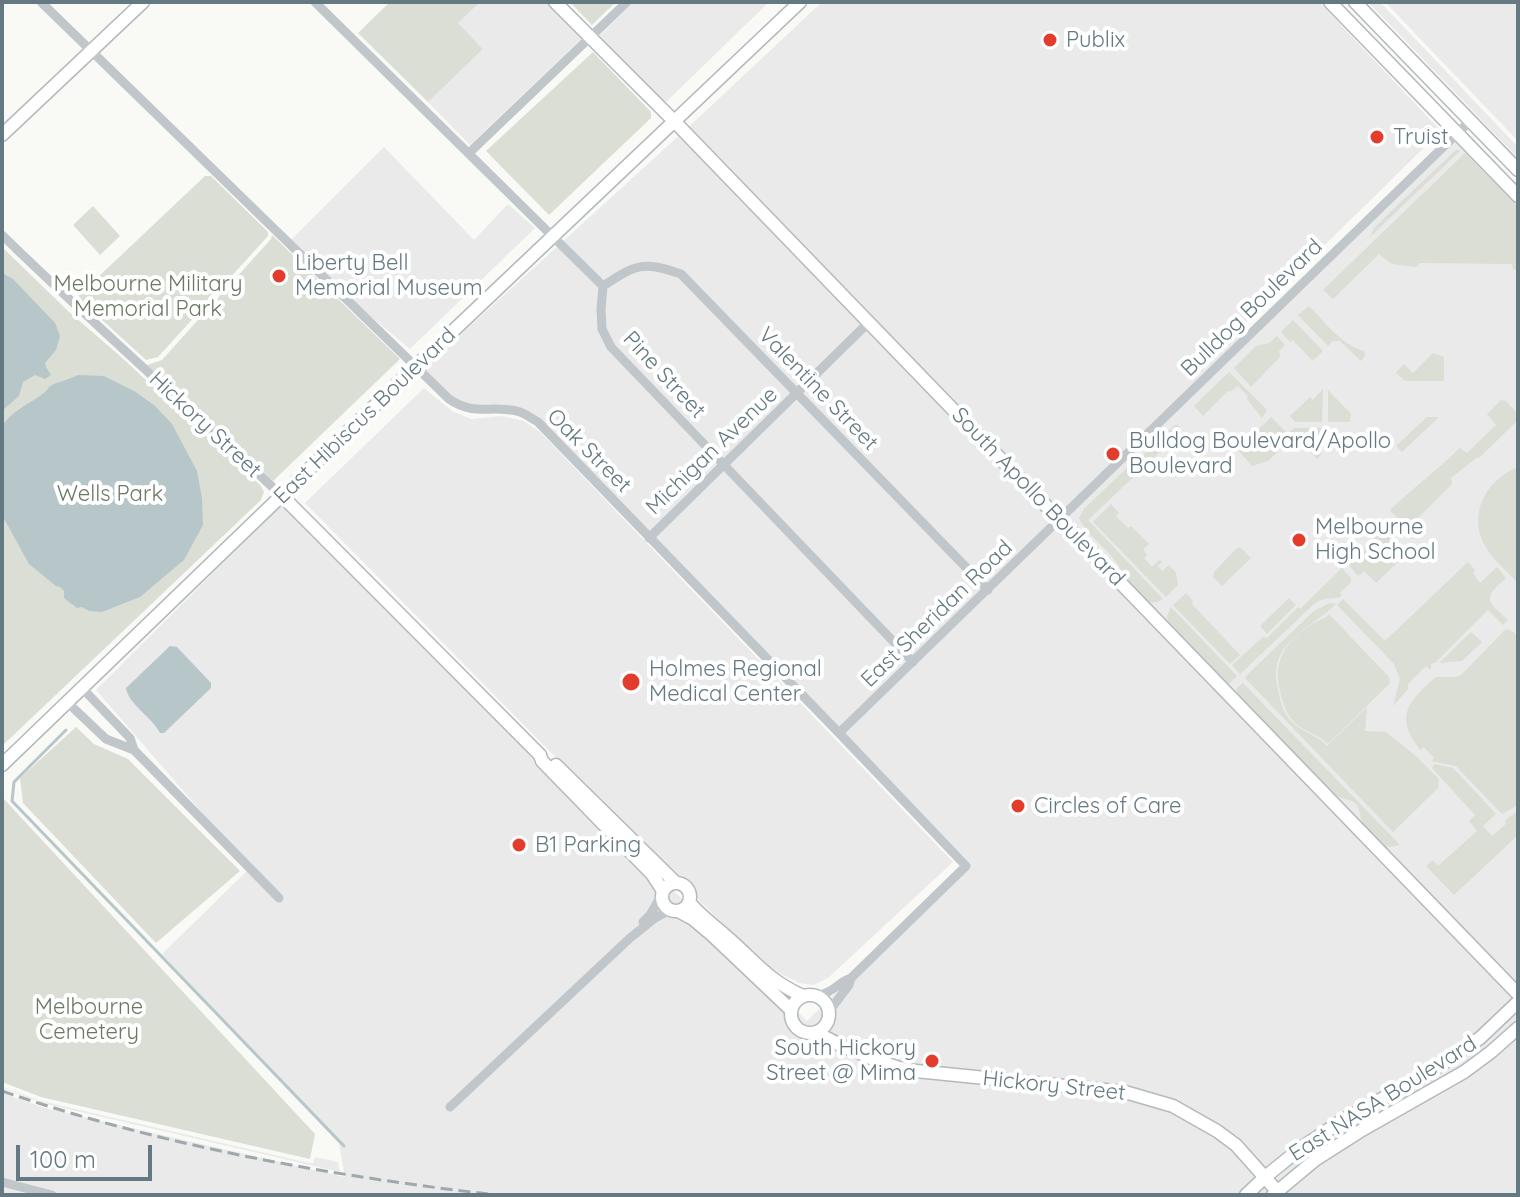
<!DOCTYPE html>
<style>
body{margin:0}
#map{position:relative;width:1520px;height:1197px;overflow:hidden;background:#f9f9f6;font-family:Quicksand,sans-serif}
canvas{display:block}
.frame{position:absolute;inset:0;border:4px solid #647981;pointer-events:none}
.scale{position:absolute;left:16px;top:1145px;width:136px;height:36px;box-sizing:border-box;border:4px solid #647981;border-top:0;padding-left:10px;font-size:24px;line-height:28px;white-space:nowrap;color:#647981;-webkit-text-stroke:6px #fff;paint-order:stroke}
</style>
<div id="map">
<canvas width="1520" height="1197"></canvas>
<div class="frame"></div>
<div class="scale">100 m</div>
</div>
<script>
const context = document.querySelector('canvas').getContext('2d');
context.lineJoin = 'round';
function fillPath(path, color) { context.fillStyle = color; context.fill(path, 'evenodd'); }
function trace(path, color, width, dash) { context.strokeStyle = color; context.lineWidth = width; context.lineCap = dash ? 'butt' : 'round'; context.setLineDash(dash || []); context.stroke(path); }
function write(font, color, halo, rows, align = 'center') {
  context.font = font + ' Quicksand,sans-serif'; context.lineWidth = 8; context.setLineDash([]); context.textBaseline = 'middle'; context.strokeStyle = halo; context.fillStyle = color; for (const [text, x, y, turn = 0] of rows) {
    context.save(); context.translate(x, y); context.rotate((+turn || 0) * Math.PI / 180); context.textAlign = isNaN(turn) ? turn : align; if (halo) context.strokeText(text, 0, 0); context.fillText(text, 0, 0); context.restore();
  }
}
const built = new Path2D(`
 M480,2h69l35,34 -114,109 -42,-43 55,-53 -25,-26z
 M634,2h135l-105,102 -66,-67z
 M822,2h497l122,129 -202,198 7,9 212,-206 60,64v999h-1516v-102l43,15 300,69 -6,-33 -177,-190 88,-86 -154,-178 194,-194 385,396 132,129 158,-155 -427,-444 -38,-13 -47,-6 -29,-35 271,-247z
 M1368,2h12l138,145v11z
 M1385,2h133v139z
 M384,147l90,93 34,-36 27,24 -125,121 -47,-39 -72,-70z
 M424,388l28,23 19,8 31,-3 22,5 16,11 413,430 -125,116 -15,7 -14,-2 -29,-15 -101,-96 -364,-369z
 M2,1087l39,14 268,62h4l2,-6 23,5 2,10 -294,-68 -44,-16z`);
const green = new Path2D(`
 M390,2h86l2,2 -20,19 25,26 -55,53 -70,-69z
 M570,2h46l-24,23z
 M593,52l58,60v6l-102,97 -63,-64z
 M1456,150h5l-92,88 6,-11 10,-10z
 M1465,153l53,54v62l-5,1 -1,-6 -92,-1 -4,4 -24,-3 -13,-10 -46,45 -10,-9z
 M205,176h6l57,56v4l-110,121 -12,3 -69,-63z
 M93,206l27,30 -20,19 -27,-30z
 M272,235l128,124 -127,122 -126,-116 15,-5 109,-121z
 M2,247l66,64 52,45 141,130 3,6 -3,8 -259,246z
 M1309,306c16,16 32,39 55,45l1,5 -4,5 -21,-20h-7l-5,5 -30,-31z
 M1293,320l30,31 -10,10 -20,-21 -3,2 -9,-10z
 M1277,336l8,9 -6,6 1,6 -29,30 -17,-19 22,-22 13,-3z
 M1433,353l11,4v24h-39l-9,-8 8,-9 9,9z
 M1229,372l38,38 -5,8 -15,-19 1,-3 -10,-10 -8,6 -2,-1 -25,25 -9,-10z
 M1323,389l-1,33h-27l-5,-6 20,-19 3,3z
 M1328,390l23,24 -1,8h-22z
 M1501,400l5,1 12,13v6l-38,37 -5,2 -24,19 1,6 -45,45 -17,-19c23,-22 47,-40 70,-62l7,5 29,-28 -9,-11z
 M1271,417l21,21 -24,23 -16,5 -14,-16z
 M1427,417h12l-37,35 -6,-6z
 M1175,425h3l2,2 -1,7 -91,86 75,79c-5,3 -11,5 -17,2 -16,-10 -23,-32 -35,-45 -10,-13 -26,-23 -32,-38l5,-9 54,-52 2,1z
 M1295,428h27l-1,27 -4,4 -27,-28z
 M1518,467v116c-11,-12 -26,-24 -34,-39 -16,-31 3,-65 34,-77z
 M1111,504l8,9 -3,3 12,12 3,-2 18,18 -6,5 4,6 -3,3 8,9 8,-8 2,3 -4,4 4,5 7,-6 7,8 2,12 -12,12 -73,-75z
 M1381,532h3l21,23 -29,28 -12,-12 -6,5 -9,-11 3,-3 -1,-2z
 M1237,548h4l10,10 -29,28 -9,-9 1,-5z
 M1468,562l7,8 -2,3 7,10 17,-16 9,11c-24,20 -19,23 2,42l-5,5 -15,-15 -53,53 -4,1v6l-5,-4 -18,18v5l-15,17 7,-27 -6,-15 -57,-59 6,-6 42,42z
 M1342,568l9,10v4l-11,11 2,3c-11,5 -15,-1 -28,8l-74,70 -8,-9 31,-28 4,1 31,-31 2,2z
 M1186,593l7,8 -1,3 48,51 -10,9 -57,-59z
 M1289,598l7,7 -29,29 -7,-8z
 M1330,603l6,1c-27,27 -69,37 -58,85 2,12 5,24 14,33 11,11 26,13 35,24l40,-39 -2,24 21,1 31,25 22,22 -1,9 -45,44 -148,-154 4,-5 65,-62z
 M1171,607l66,69 -9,9 -60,-64 -1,-5z
 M1329,614l60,63 1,6 -62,61c-9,-10 -22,-11 -32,-20 -10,-9 -13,-21 -16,-33 -8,-31 7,-52 34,-68 6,-4 10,-3 15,-9z
 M1506,629l8,3 4,5v168l-16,9 -46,-48 -25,-5 3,-3 -10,-11 -4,3c-4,-7 -12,-16 -13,-24 -5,-22 16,-37 29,-49h20l5,-2z
 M1471,632l11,10 -20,19 -23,2z
 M1243,683l157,162 -11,2 -4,-1 -22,-22c-3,-6 -3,-14 -6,-19 -4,-6 -16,-5 -22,-11l-95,-96 -4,-9z
 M76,727l18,17 34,15 112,112 -84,72 -133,-140 -3,-25z
 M1434,764l19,4 43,46 -13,12 9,10 14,-12 -1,-4 13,-9v24l-64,60 -28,-29 7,-6 5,6 39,-35 -8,-10 6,-6 -43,-47z
 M2,797l313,337 -5,25 -269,-62 -39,-15z`);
const water = new Path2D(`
 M2,273l11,6 42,44 5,13 -4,14 -11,13 1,4 5,8 -6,4 -10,-4 -12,7 -4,14 -17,15z
 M78,375l26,1 30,15 20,14 18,19 25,47 5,27 1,27 -19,35 -44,37 -38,15 -13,-1 -7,-4 -5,1 -13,-10v-7l-4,-4 -4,-1 -27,-22 -27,-49v-89c10,-16 28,-22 42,-33 7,-6 2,-5 10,-9 7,-3 16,-5 24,-9z
 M170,646l7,1 34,36v5l-47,45h-4c-8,-16 -32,-29 -34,-45z`);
const stream = new Path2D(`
 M66,730l-52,52 -2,19 332,345`);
const street = new Path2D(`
 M41,2l408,397c26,18 44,5 71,13 6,2 12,7 18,10l301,311 127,133 -115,112 -2,7 -19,25
 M315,2l288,284
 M469,153l158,-151
 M2,235c91,89 187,173 280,261
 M603,286c34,-22 39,-25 78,-12l307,316
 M603,286l-2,23 1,20 9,18 302,315
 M649,538l220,-216
 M83,689l47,49 4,12 145,148
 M68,703l38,36 28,11
 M839,733l631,-612
 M643,922l7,-7 11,-19
 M817,996c18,-4 20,-13 34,-18
 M450,1107l180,-169 25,-20 15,-8
 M2,1182l50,13`);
const secondary = new Path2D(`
 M555,2l120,120 843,872
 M1330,2l188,194
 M1355,2l163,168
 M2,135l141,-133
 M282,496l258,259 2,6 110,113 11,17
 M2,765l413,-398 385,-365
 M556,765l120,118
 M662 897a14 14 0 1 1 28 0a14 14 0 1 1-28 0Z
 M689,902c11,14 25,23 38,35 28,24 40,43 76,59
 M678,911l15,8 19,16 79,75
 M791 1014a19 19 0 1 1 38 0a19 19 0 1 1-38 0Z
 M817,1033l29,15h4l27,13 29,9 219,22 48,14 44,25 19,14 41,46
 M1246,1195l19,-18 36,-29 42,-28 81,-44 56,-38 38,-36
 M1273,1195l42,-35 47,-30 102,-58 27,-20 27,-24`);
const rail = new Path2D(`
 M2,1091c160,55 328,85 495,104`);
const markers = [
 [1050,40,8,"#e43c2c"],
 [1377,137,8,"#e43c2c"],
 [279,276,8,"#e43c2c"],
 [1113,454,8,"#e43c2c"],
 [1299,540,8,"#e43c2c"],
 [631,682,10,"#e43c2c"],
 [1018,806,8,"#e43c2c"],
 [519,845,8,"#e43c2c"],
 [932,1061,8,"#e43c2c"]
];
const poiNames = [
 ["Publix",1066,40],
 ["Truist",1393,137],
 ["Liberty Bell",295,263],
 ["Memorial Museum",295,288],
 ["Bulldog Boulevard/Apollo",1129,441],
 ["Boulevard",1129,466],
 ["Melbourne",1315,527],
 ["High School",1315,552],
 ["Holmes Regional",649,669],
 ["Medical Center",649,694],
 ["Circles of Care",1034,806],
 ["B1 Parking",535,845],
 ["South Hickory",916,1048,"right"],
 ["Street @ Mima",916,1073,"right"]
];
const parkNames = [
 ["Melbourne Military",148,284],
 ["Memorial Park",148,309],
 ["Wells Park",110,494],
 ["Melbourne",89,1007],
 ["Cemetery",89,1032]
];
const streetNames = [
 ["Bulldog Boulevard",1252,308,-44],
 ["Pine Street",664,375,47],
 ["Valentine Street",818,389,46],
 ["East Hibiscus Boulevard",365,416,-44],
 ["Hickory Street",205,425,43],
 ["Oak Street",589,451,45],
 ["Michigan Avenue",712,451,-44],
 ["South Apollo Boulevard",1038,497,46],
 ["East Sheridan Road",937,614,-44],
 ["Hickory Street",1054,1086,6],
 ["East NASA Boulevard",1383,1099,-32]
];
fillPath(built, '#eaeaea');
fillPath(green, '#daded5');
fillPath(water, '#b7c7c9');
trace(stream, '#b7c7c9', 3);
trace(secondary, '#b2babd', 15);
trace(street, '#c0c6c9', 9);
trace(secondary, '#fff', 12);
trace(rail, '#9fa9ad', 3, [12, 6]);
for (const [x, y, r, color] of markers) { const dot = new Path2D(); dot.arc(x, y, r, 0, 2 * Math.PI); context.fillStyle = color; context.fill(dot); trace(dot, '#fff', 3); }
write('22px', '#647981', '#fff', poiNames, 'left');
write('22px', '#6a7963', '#fff', parkNames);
write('22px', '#647981', '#fff', streetNames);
</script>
